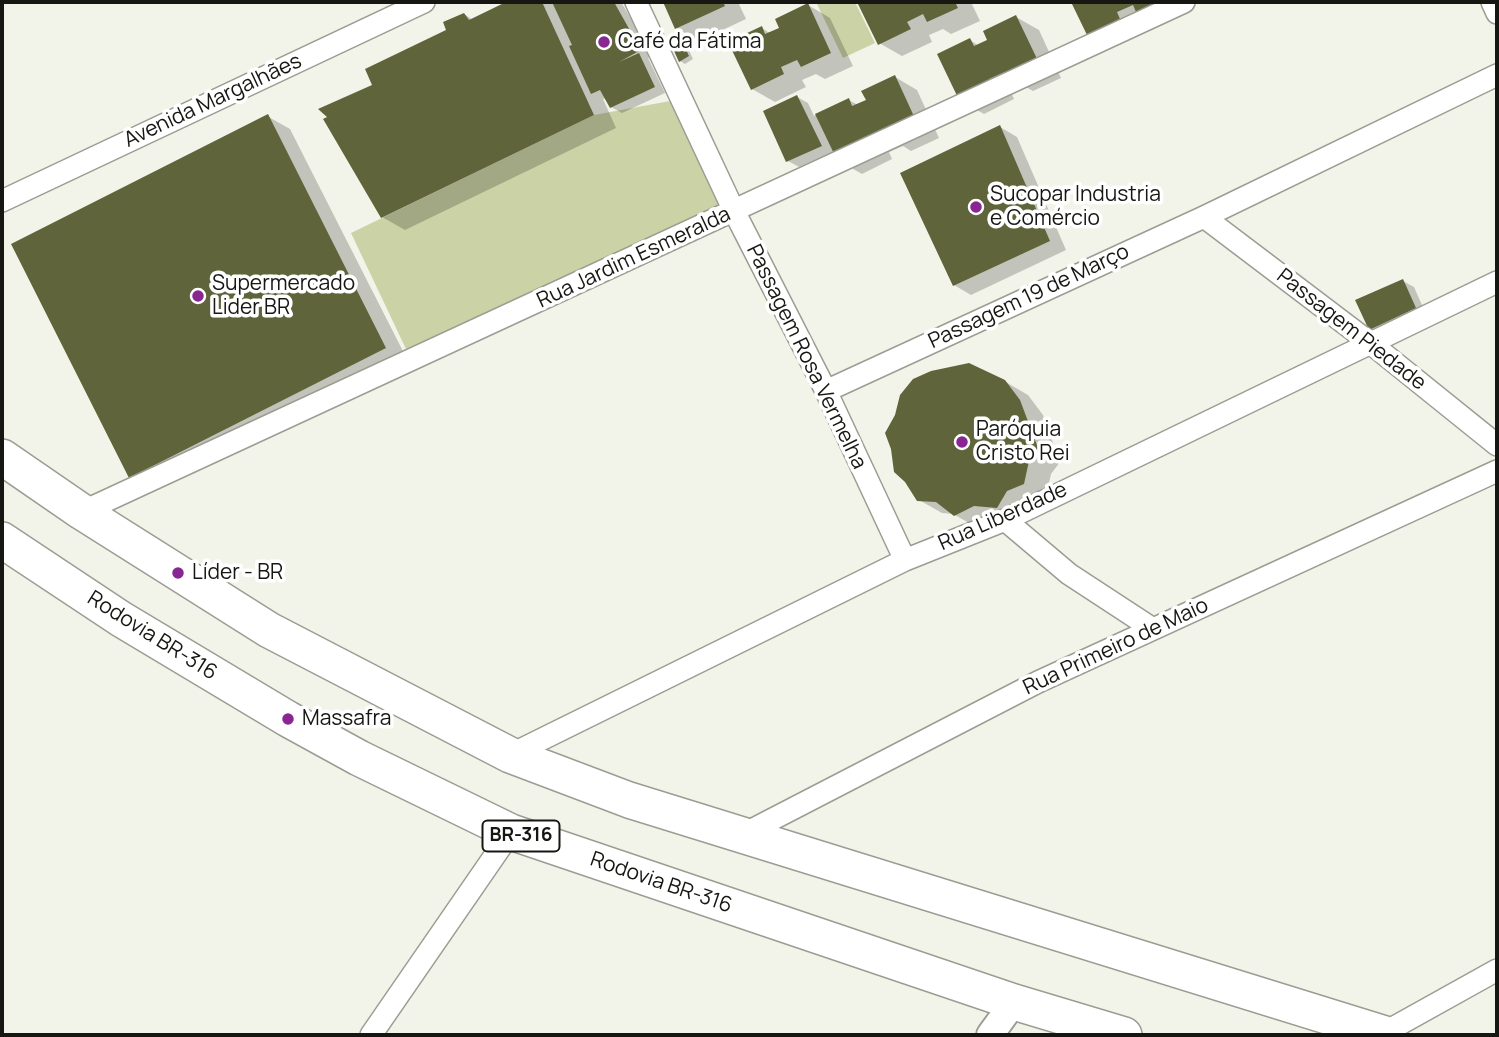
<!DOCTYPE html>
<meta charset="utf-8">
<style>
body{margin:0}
#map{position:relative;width:1499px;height:1037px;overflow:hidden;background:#f3f4e9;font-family:Manrope,sans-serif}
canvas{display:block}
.frame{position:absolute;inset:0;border:4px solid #161713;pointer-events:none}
</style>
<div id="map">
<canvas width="1499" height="1037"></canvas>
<div class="frame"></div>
</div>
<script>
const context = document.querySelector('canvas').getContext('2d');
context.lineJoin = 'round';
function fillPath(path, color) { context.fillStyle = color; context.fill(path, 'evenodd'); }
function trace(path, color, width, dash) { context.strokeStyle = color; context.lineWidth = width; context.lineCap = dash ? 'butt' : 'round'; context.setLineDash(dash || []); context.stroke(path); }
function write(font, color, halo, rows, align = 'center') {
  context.font = font + ' Manrope,sans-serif'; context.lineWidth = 7; context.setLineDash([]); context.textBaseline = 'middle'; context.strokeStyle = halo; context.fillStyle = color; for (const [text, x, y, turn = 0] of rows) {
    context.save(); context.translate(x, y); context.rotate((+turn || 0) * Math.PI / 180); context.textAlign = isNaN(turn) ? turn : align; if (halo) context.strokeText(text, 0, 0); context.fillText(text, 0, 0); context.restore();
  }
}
const green = new Path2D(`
 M816,2h39l20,41 -32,15z
 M670,101l51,105 -315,143 -55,-116 243,-118z`);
const shadow = new Path2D(`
 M509,2h112l27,45 4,9 -4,2 17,35 -43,20 -11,-6 -5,-9 -3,1 13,29 -211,102 -23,-13 -8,-131 74,-56 16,-16 9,6z
 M665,2h73l8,17 -47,22 -23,-13z
 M859,2h112l9,19 -29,13 -8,-5 -14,6 3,7 -30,14 -23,-13z
 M1073,2h111l5,9 -78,36 -23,-13z
 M808,5l22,13 23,48 -28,13 -9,-5 -14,6 4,7 -31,15 -23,-13 10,-61 9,6 10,-5z
 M1016,17l23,13 22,48 -28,13 -9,-5 -13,6 3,7 -30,15 -23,-13 9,-61 9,6 11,-5z
 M680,39l5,3 8,17 -8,5 -5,-3z
 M895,77l22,13 22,48 -28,13 -8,-5 -14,6 3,7 -30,15 -23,-13 -4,-10 -36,16 -11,-6 9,-64 11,6 6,13 35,-16 9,5 10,-4z
 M267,116l23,13 118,232 -255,129 -23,-13z
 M1000,127l17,10 49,113 -95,45 -17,-10z
 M1403,281l11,6 12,27 -44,21 -12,-7z
 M1004,381l24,14 15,20 17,47 -9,12 -5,23 -68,31 -25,-14 -11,-1 -23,-13z`);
const building = new Path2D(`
 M506,2h36l52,113 -213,103 -55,-94 -3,-5 4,-2 -9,-8 54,-24 -7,-16 81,-39 -3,-8 21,-9 5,7z
 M552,2h62l27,48 -22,12 20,-9 16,34 -45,21 -10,-18 -9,4 -22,-48 3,-1z
 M663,2h60l2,4 -50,23z
 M857,2h98l3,6 -31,14 -4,-8 -16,8 4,7 -33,16z
 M1071,2h89l-24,10 -3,-7 -16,7 3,7 -33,16z
 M808,3l23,50 -30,14 -4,-7 -16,7 3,7 -33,16 -23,-48 34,-16 3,8 14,-6 -4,-9z
 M1016,15l24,50 -31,14 -4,-7 -16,7 3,7 -32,16 -23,-48 33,-16 4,8 13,-6 -4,-9z
 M680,37l9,19 -10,6 -9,-20z
 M895,75l23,50 -80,37 -23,-48 34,-16 3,8 14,-6 -5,-9z
 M797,95l25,51 -36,16 -23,-51z
 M268,114l118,234 -257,130 -118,-234z
 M1000,125l50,116 -97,45 -53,-113z
 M1403,279l13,29 -47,22 -14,-30z
 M969,363l36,17 15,20 18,48 -9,13 -5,23 -17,7 -10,17 -23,-2 -20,10 -18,-14 -19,-1 -12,-19 -11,-10 -3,-23 -6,-16 10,-18 5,-20 13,-16 18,-8z`);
const minor = new Path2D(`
 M636,2l98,209 92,180 79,169
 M1492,2l5,11
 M2,201l422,-199
 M1204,217l165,125 128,103
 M826,391l378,-174 293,-142
 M82,512l1102,-510
 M1005,520l64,54 84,55
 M510,755l395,-195 100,-40 492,-238
 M740,836l298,-154 459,-211
 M1382,1034l115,-64
 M371,1035l140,-203`);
const tertiary = new Path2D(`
 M990,1035l24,-33`);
const trunk = new Path2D(`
 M2,457l80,55 187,118 241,125 119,45 759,235
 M2,540l119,79 167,100 71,39 152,74 503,170 110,33`);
const markers = [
 [604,42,7,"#882791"],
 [976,207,7,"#882791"],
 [198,296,7,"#882791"],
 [962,442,7,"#882791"],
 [178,573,7,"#882791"],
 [288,719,7,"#882791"]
];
const shields = [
 [521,836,77]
];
const shieldNames = [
 ["BR-316",521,836]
];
const poiNames = [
 ["Café da Fátima",618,42],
 ["Sucopar Industria",990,195],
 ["e Comércio",990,219],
 ["Supermercado",212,284],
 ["Lider BR",212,308],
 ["Paróquia",976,430],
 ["Cristo Rei",976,454],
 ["Líder - BR",192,573],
 ["Massafra",302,719]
];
const streetNames = [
 ["Avenida Margalhães",213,101,-25],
 ["Rua Jardim Esmeralda",634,258,-25],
 ["Passagem 19 de Março",1029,297,-25],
 ["Passagem Piedade",1351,330,38],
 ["Passagem Rosa Vermelha",806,357,64],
 ["Rua Liberdade",1003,517,-24],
 ["Rodovia BR-316",152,636,32],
 ["Rua Primeiro de Maio",1116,647,-25],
 ["Rodovia BR-316",661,883,19]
];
fillPath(green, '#cbd2a6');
fillPath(shadow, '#0003');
fillPath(building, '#5f643a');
trace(minor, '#9b9d93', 24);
trace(tertiary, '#9b9d93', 30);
trace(trunk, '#9b9d93', 38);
trace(minor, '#fff', 21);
trace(tertiary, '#fff', 26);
trace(trunk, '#fff', 35);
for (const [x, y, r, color] of markers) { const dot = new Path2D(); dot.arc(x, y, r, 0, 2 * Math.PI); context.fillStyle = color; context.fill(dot); trace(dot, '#fff', 2.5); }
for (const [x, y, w] of shields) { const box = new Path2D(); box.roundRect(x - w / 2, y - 15.5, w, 31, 5); context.fillStyle = '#fff'; context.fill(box); trace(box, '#161713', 2); }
write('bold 19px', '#161713', null, shieldNames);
write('21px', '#161713', '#fff', poiNames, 'left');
write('21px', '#161713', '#fff', streetNames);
</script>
